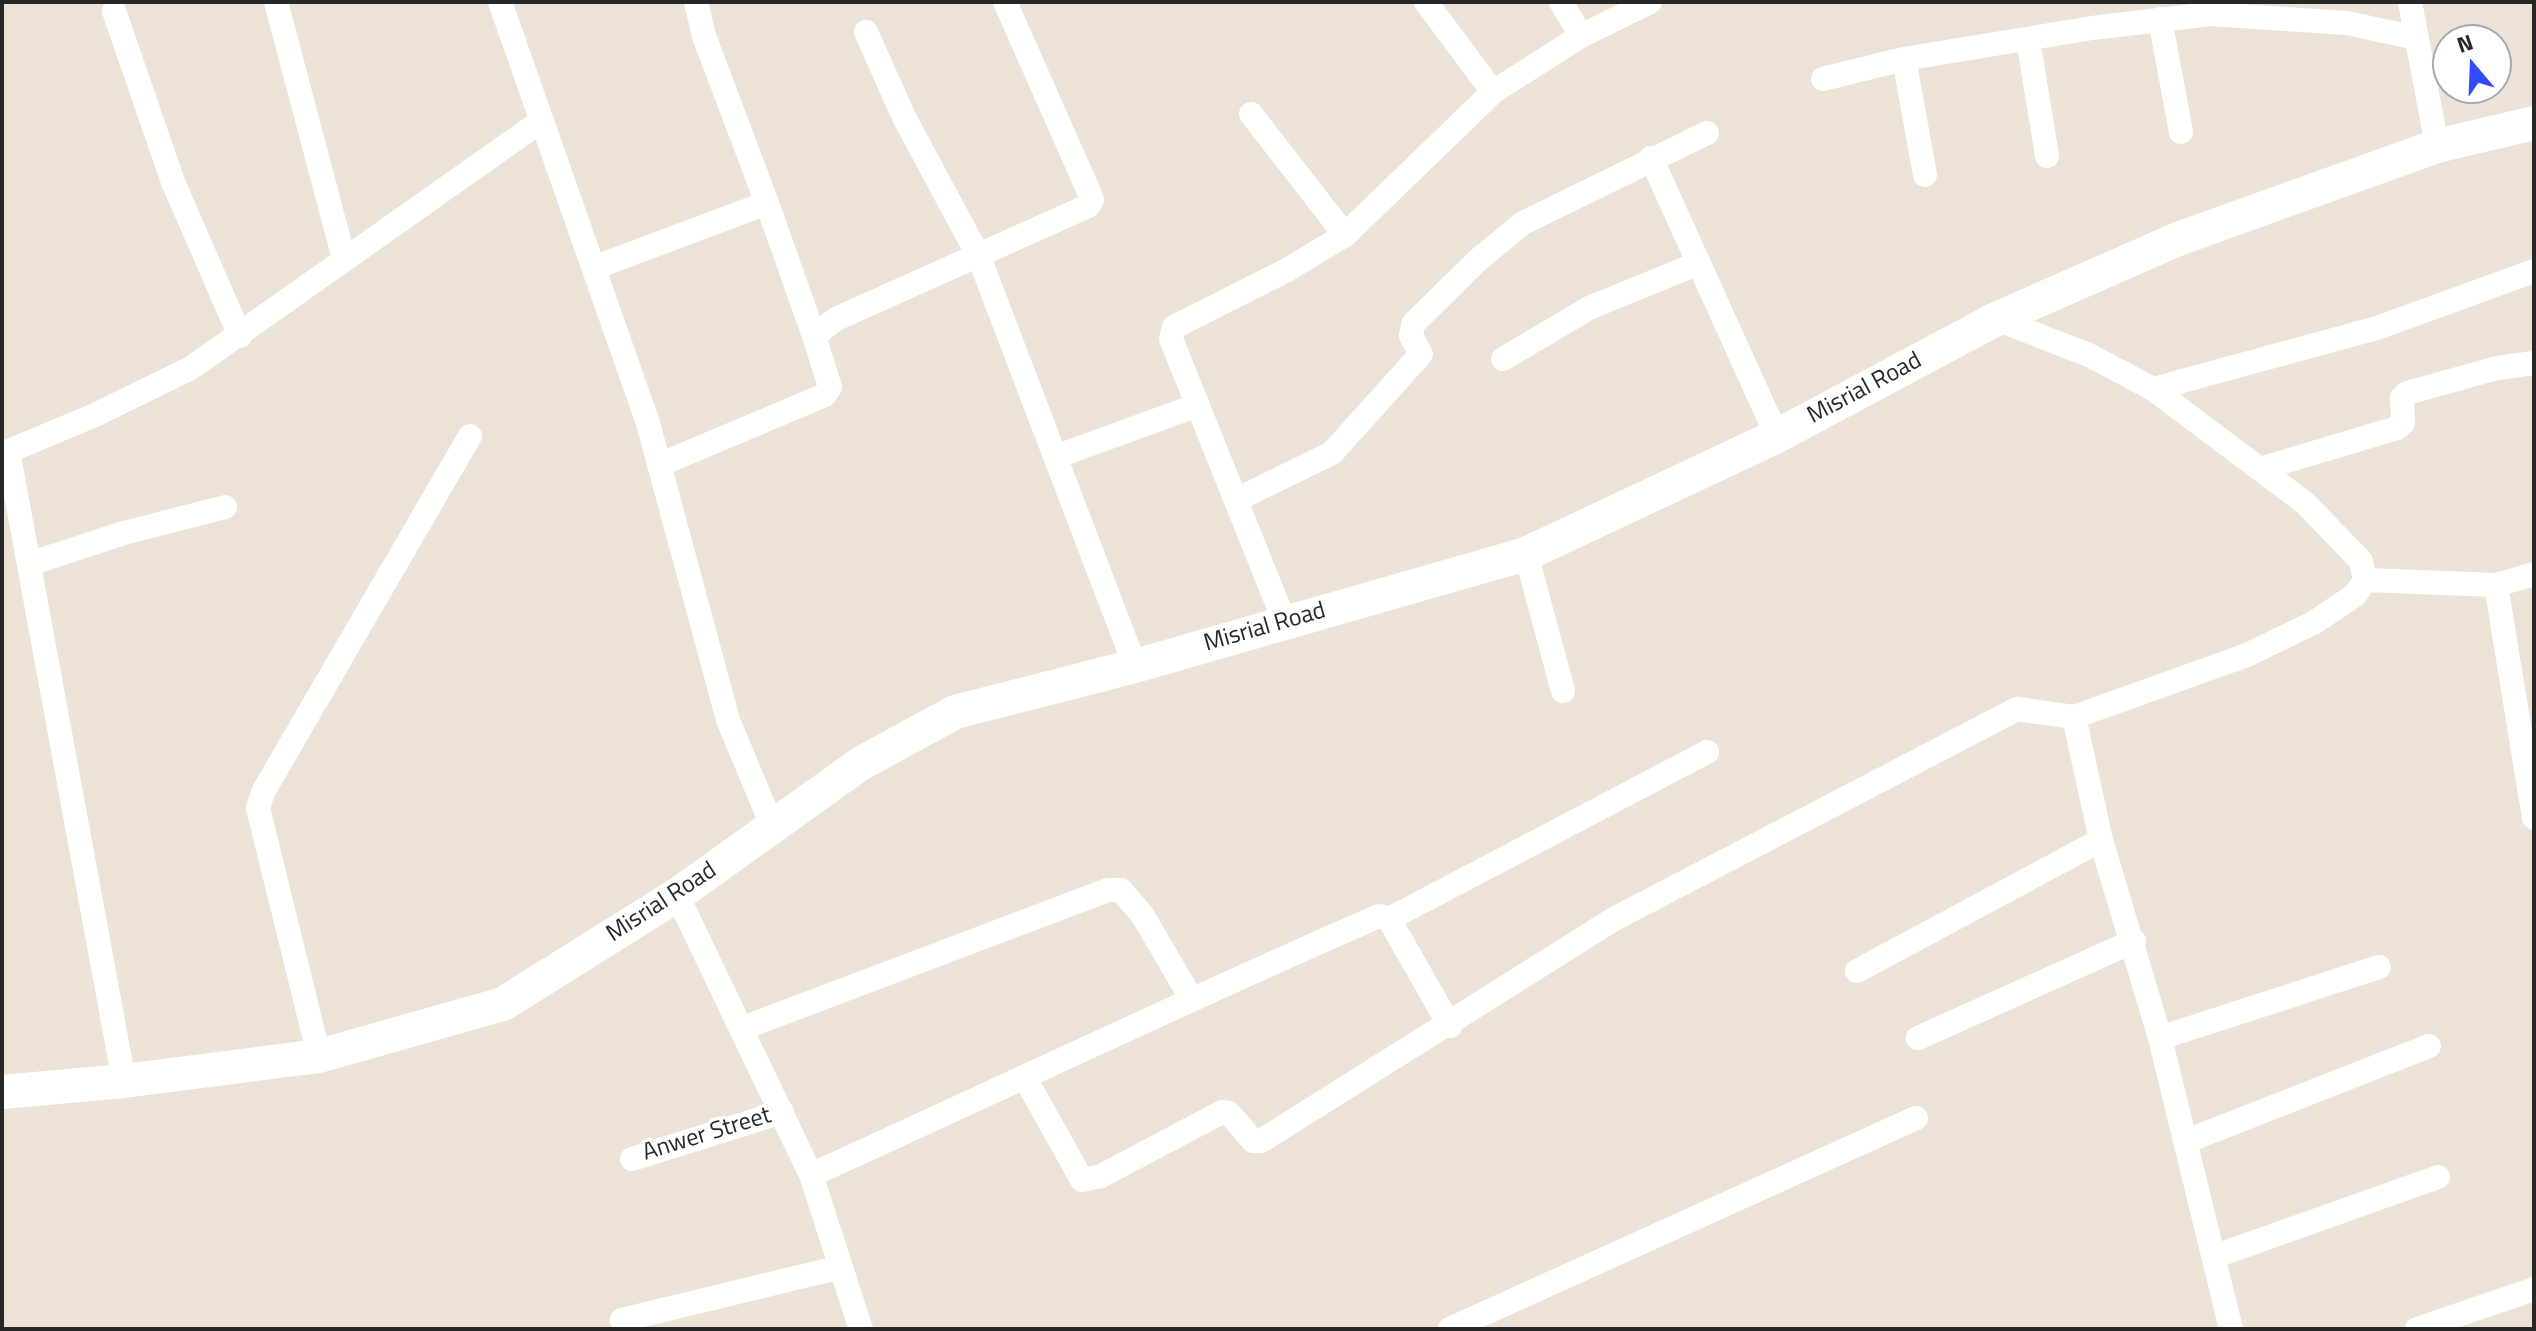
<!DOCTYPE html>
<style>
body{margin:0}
#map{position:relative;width:2536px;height:1331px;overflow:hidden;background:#ece3d6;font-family:"Titillium Web",sans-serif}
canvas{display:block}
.frame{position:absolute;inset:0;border:4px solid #272727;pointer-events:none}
.north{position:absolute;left:2432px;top:24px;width:80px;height:80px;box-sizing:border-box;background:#fff;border:2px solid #a9a9a9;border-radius:50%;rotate:341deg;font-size:22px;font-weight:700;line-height:32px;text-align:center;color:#272727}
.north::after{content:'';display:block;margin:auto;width:28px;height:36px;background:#2f4aff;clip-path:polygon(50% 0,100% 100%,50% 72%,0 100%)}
</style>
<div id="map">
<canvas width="2536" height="1331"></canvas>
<div class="frame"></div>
<div class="north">N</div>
</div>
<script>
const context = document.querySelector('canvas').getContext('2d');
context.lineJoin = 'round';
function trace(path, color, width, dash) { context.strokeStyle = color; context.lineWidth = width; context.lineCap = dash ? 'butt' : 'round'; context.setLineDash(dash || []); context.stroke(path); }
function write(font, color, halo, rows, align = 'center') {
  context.font = font + ' "Titillium Web",sans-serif'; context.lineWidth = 7; context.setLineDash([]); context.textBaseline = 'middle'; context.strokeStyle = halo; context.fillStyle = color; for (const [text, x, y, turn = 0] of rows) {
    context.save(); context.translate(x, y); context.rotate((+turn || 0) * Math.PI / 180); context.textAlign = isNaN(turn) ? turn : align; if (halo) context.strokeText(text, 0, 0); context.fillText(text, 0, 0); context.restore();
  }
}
const street = new Path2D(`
 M276,2l68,257
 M500,2l148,421 80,297 45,108
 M696,2l8,34 63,167
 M1426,2l67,90
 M1561,2l20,34
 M2410,2l27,144
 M114,11l59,171 67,154
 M2160,19l21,113
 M866,32l38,85 75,140 156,409
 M2028,39l19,117
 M1904,59l21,116
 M1823,79l81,-20 188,-31 118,-14 137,9 69,15
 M1251,114l94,121
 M1651,158l126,278
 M596,267l171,-64 47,133
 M1503,359l86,-51 110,-45
 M2153,389l224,-61 157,-57
 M8,451l116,630
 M2,454l93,-39 96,-47 350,-247
 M1055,457l143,-52
 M659,465l166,-70 5,-8 -16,-51 22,-17 252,-113 4,-6 -2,-6 -85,-192
 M2260,469l137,-41 6,-5 -1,-25 5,-5 90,-25 37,-5
 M1236,500l96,-47 89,-99 -10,-18 2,-12 65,-64 45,-37 184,-90
 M1526,554l37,137
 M29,564l95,-31 101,-26
 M2365,580l131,5 38,-11
 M2496,585l38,233
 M1285,623l-114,-284 3,-12 113,-57 58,-35 148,-143 88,-56 69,-34
 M2074,717l27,123 59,198 71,291
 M677,895l134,280 50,154
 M1389,919l318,-167
 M1857,971l244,-131
 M743,1028l365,-138h13l22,26 48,82
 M1918,1038l216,-97
 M2160,1038l219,-71
 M319,1056l-61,-248 5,-16 207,-356
 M1025,1078l57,102 19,-4 121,-64 7,1 24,28h8l353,-222 403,-210 57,8 173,-62 68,-33 40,-27 10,-15 -4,-19 -56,-58 -152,-114 -64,-34 -93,-36
 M2187,1141l242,-95
 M632,1159l150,-47
 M811,1175c190,-86 377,-176 568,-259l10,3 61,107
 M2213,1257l225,-80
 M622,1320l219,-53
 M1450,1329l466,-211
 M2417,1329l117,-40`);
const secondary = new Path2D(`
 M2,1092l122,-11 195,-25 184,-52 174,-109 183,-131 95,-52 180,-46 391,-112 251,-118 219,-117 182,-80 259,-93 97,-23`);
const streetNames = [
 ["Misrial Road",1865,389,-28],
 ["Misrial Road",1265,628,-16],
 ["Misrial Road",662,903,-33],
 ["Anwer Street",707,1135,-17]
];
trace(street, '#fff', 24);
trace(secondary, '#fff', 34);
write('24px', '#272727', '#fff', streetNames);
</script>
